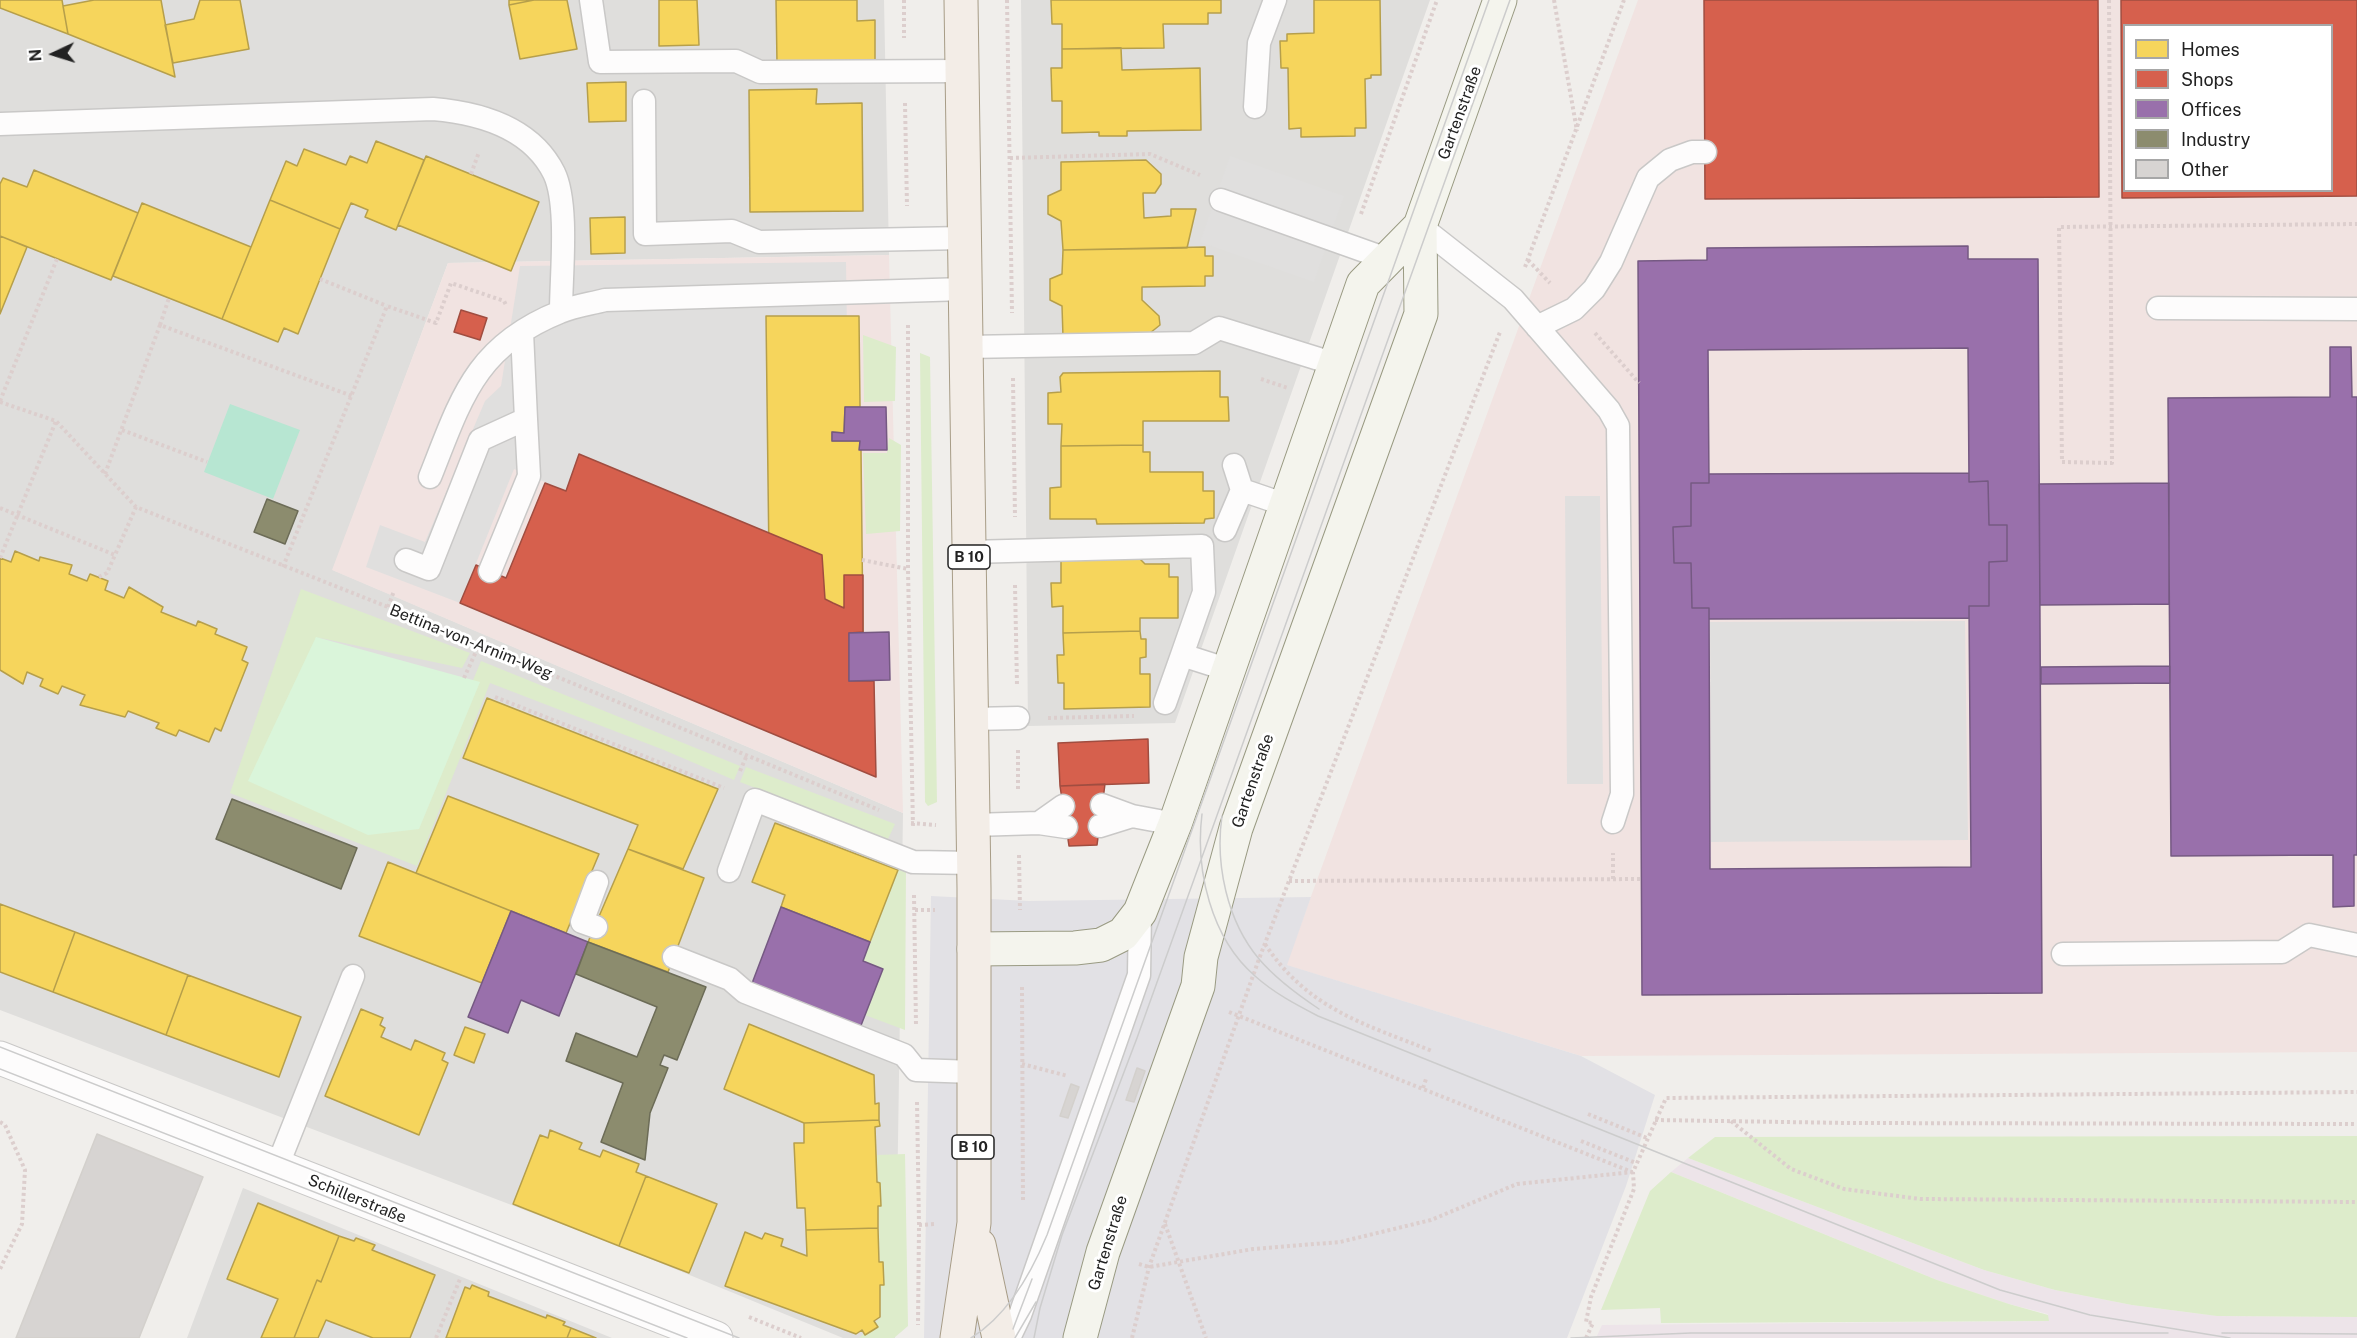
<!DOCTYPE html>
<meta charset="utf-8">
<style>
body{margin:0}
#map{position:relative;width:2357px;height:1338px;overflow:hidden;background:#f0eeeb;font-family:"Public Sans",sans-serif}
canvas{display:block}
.legend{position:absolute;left:2123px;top:24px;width:210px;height:168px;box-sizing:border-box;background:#fff;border:2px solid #a7a7a7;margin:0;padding:8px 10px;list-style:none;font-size:18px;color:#222}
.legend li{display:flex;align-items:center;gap:12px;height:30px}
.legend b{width:30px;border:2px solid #a7a7a7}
.north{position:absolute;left:24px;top:24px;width:60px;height:60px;-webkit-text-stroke:4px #fff;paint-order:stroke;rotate:266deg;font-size:16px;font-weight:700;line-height:24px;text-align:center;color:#222}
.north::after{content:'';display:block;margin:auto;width:21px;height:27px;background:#222;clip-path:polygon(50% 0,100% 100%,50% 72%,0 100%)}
</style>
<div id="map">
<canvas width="2357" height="1338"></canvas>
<ul class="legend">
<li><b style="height:16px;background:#f6d55c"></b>Homes</li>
<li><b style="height:16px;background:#d6604d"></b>Shops</li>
<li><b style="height:16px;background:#9970ab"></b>Offices</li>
<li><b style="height:16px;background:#8c8c6e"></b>Industry</li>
<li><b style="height:16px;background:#d7d4d2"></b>Other</li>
</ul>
<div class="north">N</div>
</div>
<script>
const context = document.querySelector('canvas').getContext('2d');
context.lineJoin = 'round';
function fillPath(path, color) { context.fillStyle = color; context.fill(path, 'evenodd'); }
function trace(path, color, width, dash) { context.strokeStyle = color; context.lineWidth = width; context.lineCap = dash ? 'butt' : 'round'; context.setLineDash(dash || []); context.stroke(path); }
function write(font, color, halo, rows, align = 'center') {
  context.font = font + ' "Public Sans",sans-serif'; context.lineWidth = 6; context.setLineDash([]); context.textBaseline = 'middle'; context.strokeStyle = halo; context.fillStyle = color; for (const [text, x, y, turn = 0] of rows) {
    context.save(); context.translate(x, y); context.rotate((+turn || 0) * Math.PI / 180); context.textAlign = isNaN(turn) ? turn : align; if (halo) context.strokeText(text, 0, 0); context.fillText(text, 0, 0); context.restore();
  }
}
const residential = new Path2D(`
 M0,0h884l5,255 -441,8 -115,307 570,243 -8,525h-52l-224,-92 -619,-236z
 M1021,0h409l-255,723 -147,3z
 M243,1188l369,150h-425z`);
const commercial = new Path2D(`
 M1638,0h719v1052l-776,4 -295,-91zM2124,26h208v164h-208z
 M889,255l14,558 -571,-243 116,-307z`);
const industrial = new Path2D(`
 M1688,1158l296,112 71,20 77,15 85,11 140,1v21h-761l6,-13 446,-4v-7l-39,-10 -72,-24 -266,-108z`);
const grass = new Path2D(`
 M863,335l33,12 -1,54 -31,1z
 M920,353l10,4 7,445 -9,4 -3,-4z
 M889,438l12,7 -1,86 -34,3 -3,-81h24z
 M301,589l169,64 -8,15 -146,-31 155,48 10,-24 259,105 -6,14 -70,-30 -174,-67 -73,183 -187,-73z
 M746,767l149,57 -7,15 -148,-57z
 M897,868l9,1 -1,161 -40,-15 17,-46 -19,-8z
 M2357,1136v181l-140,-1 -85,-11 -77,-15 -71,-20 -296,-112 27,-21z
 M905,1154l3,172 -14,12h-35l22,-21 -4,-162z
 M1671,1172l266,108 72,24 39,11 1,6 -388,2 -1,-15 -59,2 49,-119z`);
const park = new Path2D(`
 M316,637l164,45 -61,147 -51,6 -120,-54z`);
const pitch = new Path2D(`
 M230,404l70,26 -27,69 -69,-27z`);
const parking = new Path2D(`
 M1230,156l114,40 -30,86 -114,-40z
 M846,262l5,349 -337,-142 -54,134 -94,-36 14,-42 45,17 60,-141 16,-15 19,-120z
 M1565,496h35l3,288h-36z
 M1965,621l3,219 -257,2 -1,-220z`);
const plaza = new Path2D(`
 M931,896l98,5 282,-4 -24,68 294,91 74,39 -29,91 -59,152h-643z`);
const homes = new Path2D(`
 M0,0h62l6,34 -68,-26z
 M94,0h67l14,77 -107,-43 -5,-28z
 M200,0h40l9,49 -76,14 -8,-38 29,-6z
 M509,0h25l-25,5z
 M534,0h33l10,49 -57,10 -11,-54z
 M659,0h38l2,45 -40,1z
 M776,0h81v21l18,-1v41l-98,2z
 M1051,0h170v13h-13v11h-45l1,24 -102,1v-25h-10z
 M1314,0h66l1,75h-10v3l-6,1 1,49h-11v8l-54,1v-9l-12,1 -1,-61h-7l-1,-27h7v-7l27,-1z
 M1121,48l1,22 78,-2 1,62 -74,1v5h-28v-4l-37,1v-32h-10l-1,-33h11v-19z
 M626,82v39l-37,1 -2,-39z
 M817,89l-1,15 46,-1 1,108 -113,1 -1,-122z
 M376,141l48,19 -28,70 -31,-13 3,-7 -17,-7 -11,26 -70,-29 16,-39 11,5 7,-17 42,16 4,-9 17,7z
 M426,156l113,46 -28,69 -113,-46z
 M1146,160l15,14v10l-6,9h-12l1,25 27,-2v-7h25l-9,39 -124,2 -2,-29 -13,-7v-18l13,-6v-28z
 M34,170l104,43 -27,67 -111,-44v-52l3,-6 24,9z
 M270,200l70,29 -42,105 -14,-6 -6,14 -56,-23z
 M142,203l109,44 -29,72 -109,-43z
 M625,217v36l-34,1 -1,-36z
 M0,236l27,11 -27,67z
 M1205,247v9h8v20h-8v10l-63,1v13l17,16 1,9 -10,8 -87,4 -1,-31 -12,-6v-21l12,-5 1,-24z
 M766,316h93l1,91h-15l-1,26 -12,-1v9h28l1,9 2,182 -14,1v48l14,-1 1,81 -93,-38z
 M1220,371v26h8l1,24h-86v24l-82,1 1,-22h-14v-31l13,-1 -1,-15 3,-4z
 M1143,445v7h7v20h53v19h11v27l-9,1 -1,4 -107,1 -1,-5h-46v-31l11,-1v-41z
 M15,551l24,10 1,-4 32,8 -3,9 18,7 3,-7 18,7 -3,9 19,8 5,-11 34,20 -2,5 35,14 2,-5 19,8 -2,5 32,13 -5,13 6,3 -27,68 -6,-3 -6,14 -30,-12 -3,6 -20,-8 3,-5 -31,-12 -3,6 -45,-12 5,-10 -23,-9 -4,8 -18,-8 3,-7 -16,-7 -4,12 -23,-14v-112l11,4z
 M1136,555l9,9h24v13h9v41h-38v13l-77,2v-27l-11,1 -1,-24h10v-27z
 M1140,631l1,8h5v18l-6,1v16h10v33l-86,2v-26h-6l-1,-28h7l-1,-22z
 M487,698l231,91 -35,80 -55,-20 10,-24 -175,-67z
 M448,796l151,58 -33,79 -150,-60z
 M775,823l123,47 -28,72 -89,-35 4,-12 -33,-13z
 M628,849l76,29 -36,94 -80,-30z
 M388,862l123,49 -29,72 -123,-47z
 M0,904l75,28 -22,60 -53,-20z
 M75,932l113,43 -22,60 -113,-43z
 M188,975l113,42 -22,60 -113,-42z
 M361,1009l22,9 -3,7 5,3 -4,9 30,13 4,-10 30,13 -3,7 6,3 -29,72 -94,-39z
 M749,1024l125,51 1,29 4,-1v17l-75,3 -80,-34z
 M465,1027l20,7 -11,29 -20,-8z
 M879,1120l1,6 -5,1 2,55 3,1 1,23h-3v22l-72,2 -1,-22h-8l-3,-65h10v-20z
 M550,1130l32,13 -3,6 21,8 3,-7 36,14 -3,8 10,4 -27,70 -106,-42 27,-69 8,3z
 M646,1176l71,28 -28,69 -70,-27z
 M258,1203l81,33 -18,46 -4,-2 -23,58h-33l17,-39 -51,-20z
 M878,1228l1,34h4l1,23h-4v32l-6,4 4,6 -13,8 -3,-5 -6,4 -131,-48 20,-54 17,7 3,-6 18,6 -2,7 26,10 -1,-26z
 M339,1236l15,5 2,-3 19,7 -3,5 63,25 -25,63h-37l-47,-18 -8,18h-24l23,-58 4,2z
 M472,1285l17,7 -1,4 58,22 1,-3 18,7 -2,3 8,3 -4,10h-121l19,-51 5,2z
 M571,1328l25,10h-29z`);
const shops = new Path2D(`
 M1704,0h394l1,197 -394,2z
 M2121,0h236v196l-235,2zM2124,26h208v164h-208z
 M461,310l26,8 -7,22 -26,-8z
 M579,454l243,101 3,44 8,4 11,5v-33h19v57l-14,1v48h25l2,96 -416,-174 16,-38 30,13 39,-95 21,8z
 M1148,739l1,44 -89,3 -2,-43z
 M1105,784l-8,61 -28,1 -9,-60z`);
const offices = new Path2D(`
 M1968,246v13h70l4,734 -400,2 -4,-734 69,-1v-12zM1968,348l1,134 19,-1 1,44h18v36l-18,1v44h-20l2,261 -261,2 -1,-261h-17l-1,-45h-17l-1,-36 18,-1v-43h18l-1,-133z
 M2330,347h21l1,50h5v458h-3v51l-21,1v-52l-162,1 -3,-458 162,-1z
 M845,407h41l1,43h-28l1,-9h-28v-9l12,1z
 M1969,473v9l19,-1 1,44h18v36l-18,1v44h-20v12l-260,1v-11h-17l-1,-45h-17l-1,-36 18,-1v-43h18v-9z
 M2169,483v121l-129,1 -1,-121z
 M889,632l1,48 -41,1v-48z
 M2170,666v17l-129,1v-17z
 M781,907l89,35 -7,19 20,8 -23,59 -109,-42z
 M511,911l77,31 -29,74 -38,-16 -13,33 -40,-16z`);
const industry = new Path2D(`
 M267,499l31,12 -13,33 -31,-12z
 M232,799l125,49 -16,41 -125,-50z
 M588,942l118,45 -29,73 -13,-5 -4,10 8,3 -18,45 -5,47 -44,-18 22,-59 -57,-22 10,-28 61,24 20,-50 -81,-33z`);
const building = new Path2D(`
 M1137,1068l8,3 -11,31 -8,-2z
 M1071,1084l8,3 -11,31 -8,-2z
 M97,1134l106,43 -64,161h-123z`);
const path = new Path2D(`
 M904,0v38
 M1007,0l5,313
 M1554,0l23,131
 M2109,0l3,463 -50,-1 -3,-235 298,-3
 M905,103l2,103
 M1010,158l140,-4 50,21
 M471,174l8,-22
 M1361,214l76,-214
 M1528,260l22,23
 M1525,267l99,-267
 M320,279l67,27
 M160,325l9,-27
 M908,325v244l5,258
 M1595,333l44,50
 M1013,378l2,139
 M1261,379l27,9
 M0,401l57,-142
 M0,402l56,19 80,86 252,100 491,203
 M122,430l85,32
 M105,474l55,-149 192,71
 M0,508l115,47 21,-48
 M0,558l56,-137
 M862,560l46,9
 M283,567l104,-261 49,17 15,-40 53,18 2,4
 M99,577l8,-4 8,-18
 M1015,585l2,100
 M388,607l6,-16
 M464,678l15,-33
 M495,697l229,91
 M1048,718l86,-2
 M1018,750v40
 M740,771l7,-16
 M911,823l25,2
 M1019,855l1,55
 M1613,879v-26
 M1289,881l353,-2
 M914,895l2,130
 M915,910h20
 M1265,944c43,65 99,80 167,107
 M1022,987l1,214
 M1229,1012l403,160
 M1022,1064l46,12
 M1423,1088l3,-9
 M917,1102l2,123 -1,100
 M1588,1114l59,24
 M1655,1120l194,3 508,1
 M1731,1121l60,48 53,20 76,10 437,3
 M0,1122l5,3 20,45 -3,54 -22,45
 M1581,1141l55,22
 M1165,1224l41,114
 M919,1225l17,-1
 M1139,1264l10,3 104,-18 87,-7 91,-22 86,-36 116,-12
 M749,1317l52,21
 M436,1338l24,-59
 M1132,1338l17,-71 110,-308 241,-627
 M1586,1338l7,-15 -7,-1 5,-25 43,-108 -1,-17 33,-74 691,-6`);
const lane = new Path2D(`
 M591,0l9,62 136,-1 24,11 202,-1
 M644,101l1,133 87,-3 27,11 205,-4
 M1255,107l4,-64 16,-43
 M0,124l433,-15c47,4 98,18 121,64 15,31 7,103 7,138
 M1221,200l166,59
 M1420,226l93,73 96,111 9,16 4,368 -9,28
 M2158,308l199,1
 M1537,327l37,-18 20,-20 17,-27 37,-84 22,-18 22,-8h13
 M966,347l228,-4 25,-15 116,36
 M430,477c31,-78 45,-131 130,-165 14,-6 30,-8 45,-12l360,-11
 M1242,490l44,15
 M1225,530l17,-40 -8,-25
 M969,552l233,-6 2,46 -22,63
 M406,560l23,9 51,-129 46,-21 -4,-87
 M490,571l39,-95 -3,-57
 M1165,703l17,-48 47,15
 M972,719l46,-1
 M1102,805l30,11
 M1039,823l24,-17
 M973,825l66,-2 27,4
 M1100,826l32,-10 43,8
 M729,871l26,-71 158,62 61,1
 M596,927l-14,-5 15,-40
 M2063,954l219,-2 27,-17 48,10
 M674,957l56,22 15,13 159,63 12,15 58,2
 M277,1167l76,-191
 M1009,1338l11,-23 119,-340 1,-63`);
const street = new Path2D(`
 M0,1058l716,280`);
const secondary = new Path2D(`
 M974,949l101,-1 26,-3 22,-11 17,-22 35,-88 188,-540 57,-58
 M1080,1338l23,-86 95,-266 3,-29 35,-129 185,-514 -1,-88 80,-226`);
const primary = new Path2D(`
 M979,1245l20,93
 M957,1338l17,-115v-335l-13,-888`);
const tram = new Path2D(`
 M1202,814c-7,56 9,124 53,162 19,17 40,28 63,40l682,274 90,25 140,23
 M1222,816c-7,48 5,105 37,143 17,20 39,36 60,50
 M0,1047l739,291
 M0,1069l687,269
 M1013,1329l19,-50
 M2222,1333l135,1
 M971,1338c37,-23 60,-64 76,-103l442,-1235
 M1015,1338l21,-36
 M1034,1338l6,-30 22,-73 75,-197 373,-1038
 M1571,1338l120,-5h477`);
const shields = [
 [969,557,42],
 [973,1147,42]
];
const shieldNames = [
 ["B 10",969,557],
 ["B 10",973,1147]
];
const streetNames = [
 ["Gartenstraße",1460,113,-70],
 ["Bettina-von-Arnim-Weg",471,642,22],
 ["Gartenstraße",1253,781,-71],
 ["Schillerstraße",357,1199,22],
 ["Gartenstraße",1108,1243,-73]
];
fillPath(residential, '#dfdedc');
fillPath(commercial, '#f1e3e1');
fillPath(industrial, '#ede4e9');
fillPath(grass, '#ddeccb');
fillPath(park, '#daf5da');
fillPath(pitch, '#b7e6d2');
fillPath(parking, '#e0dfde');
fillPath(plaza, '#e2e1e5');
fillPath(homes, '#f6d55c');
trace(homes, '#b69f4b', 1.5);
fillPath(shops, '#d6604d');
trace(shops, '#a04d40', 1.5);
fillPath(offices, '#9970ab');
trace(offices, '#755982', 1.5);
fillPath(industry, '#8c8c6e');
trace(industry, '#6c6c57', 1.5);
fillPath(building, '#d7d4d2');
trace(building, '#d3d0cc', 1.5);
trace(lane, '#c9c8c7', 25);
trace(street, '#c9c8c7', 35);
trace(secondary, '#999a82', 35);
trace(primary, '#a79c86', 35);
trace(path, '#dccecd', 4, [3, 3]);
trace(lane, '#fdfcfc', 22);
trace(street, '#fdfcfc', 33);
trace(secondary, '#f4f4ed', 33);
trace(primary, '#f3ede7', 33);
trace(tram, '#ccc', 1.5);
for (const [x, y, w] of shields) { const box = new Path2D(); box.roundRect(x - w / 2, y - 12, w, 24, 4.5); context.fillStyle = '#fff'; context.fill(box); trace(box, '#222', 1.5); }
write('bold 15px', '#222', null, shieldNames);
write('16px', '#222', '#fff', streetNames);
</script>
